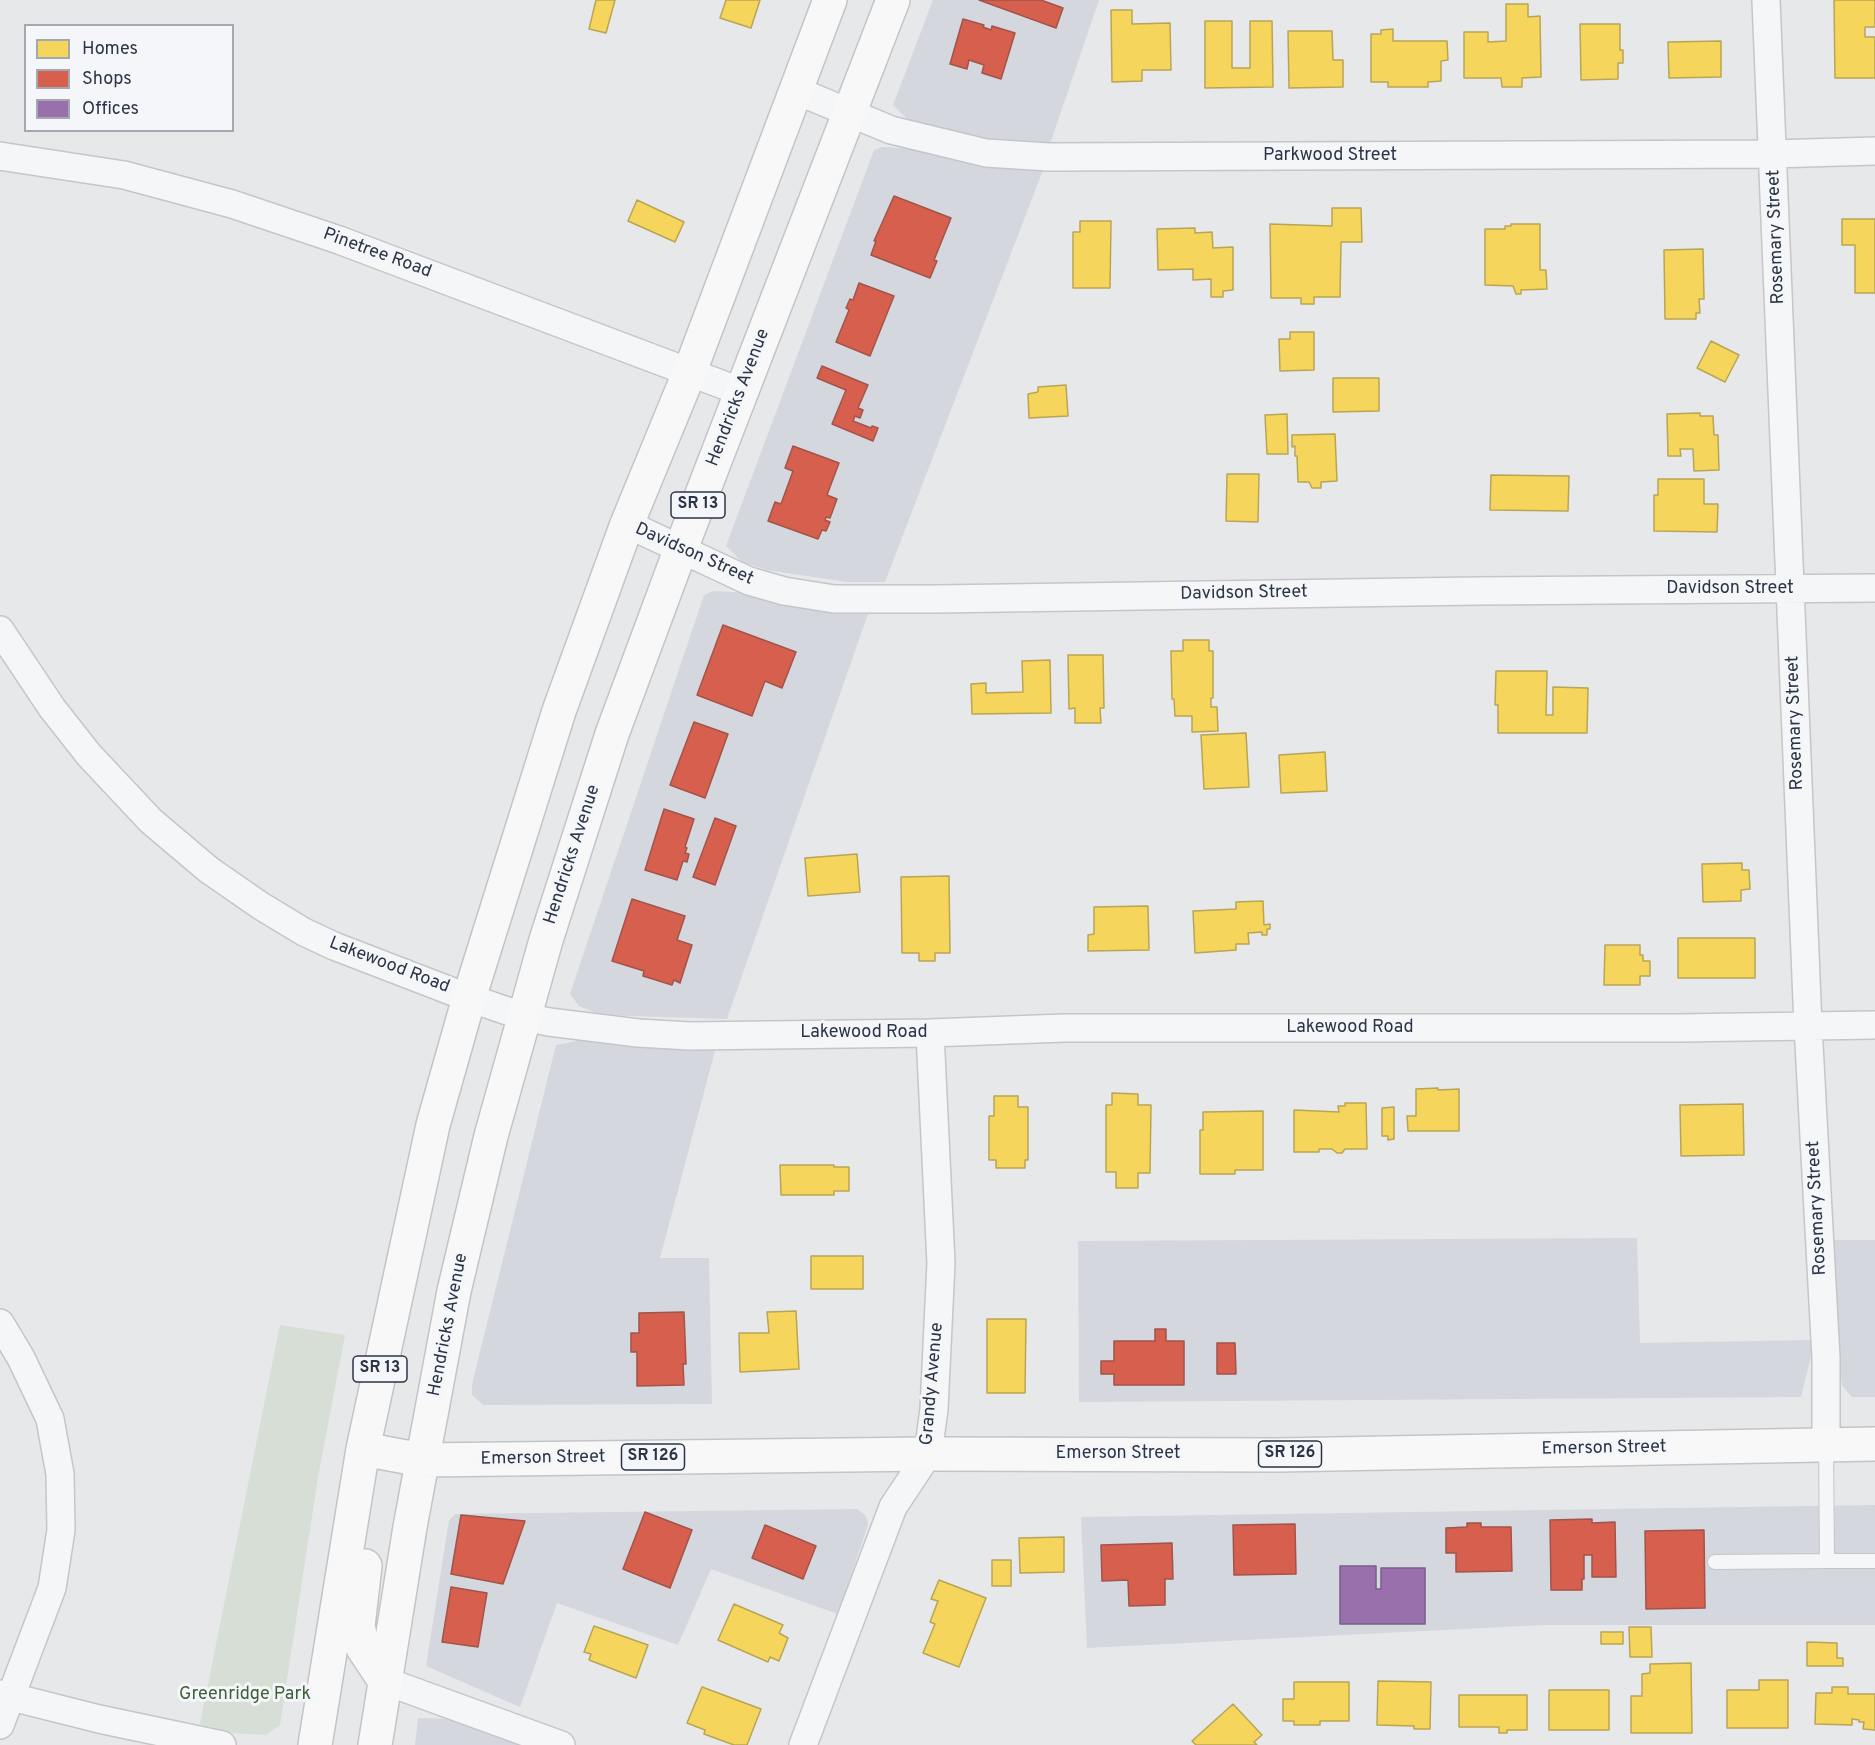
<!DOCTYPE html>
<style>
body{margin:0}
#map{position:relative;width:1875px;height:1745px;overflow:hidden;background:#e6e8ea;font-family:Overpass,sans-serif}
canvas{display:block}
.legend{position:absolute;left:24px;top:24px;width:210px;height:108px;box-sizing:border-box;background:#f4f6f9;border:2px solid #a4a8b1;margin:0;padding:8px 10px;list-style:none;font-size:18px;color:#2b3445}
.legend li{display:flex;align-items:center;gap:12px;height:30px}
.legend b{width:30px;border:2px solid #a4a8b1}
</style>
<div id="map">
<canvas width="1875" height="1745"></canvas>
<ul class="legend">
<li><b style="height:16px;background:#f6d55c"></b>Homes</li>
<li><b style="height:16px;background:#d6604d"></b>Shops</li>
<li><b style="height:16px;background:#9970ab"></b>Offices</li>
</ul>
</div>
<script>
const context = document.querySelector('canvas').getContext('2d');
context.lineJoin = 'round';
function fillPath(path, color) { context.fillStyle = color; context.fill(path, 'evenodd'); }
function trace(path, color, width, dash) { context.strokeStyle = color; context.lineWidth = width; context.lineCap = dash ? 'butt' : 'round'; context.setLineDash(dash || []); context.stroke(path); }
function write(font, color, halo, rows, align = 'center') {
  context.font = font + ' Overpass,sans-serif'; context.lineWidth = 6; context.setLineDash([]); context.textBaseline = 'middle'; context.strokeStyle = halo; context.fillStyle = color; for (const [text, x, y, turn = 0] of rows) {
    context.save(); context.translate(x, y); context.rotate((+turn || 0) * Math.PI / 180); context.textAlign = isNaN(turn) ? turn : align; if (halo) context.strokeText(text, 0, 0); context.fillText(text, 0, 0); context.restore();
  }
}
const built = new Path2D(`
 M933,0h166l-50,147 -114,-16 -25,-9 -17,-17z
 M882,147l32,2 64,16 65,5 -158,412h-38l-80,-12 -25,-8 -16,-16 148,-396z
 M713,591l40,2 117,15 -143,411 -126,-4 -22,-9 -9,-12 134,-399z
 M593,1038l123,9 -56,211h49l3,146 -229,1 -11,-10v-11l84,-339z
 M1637,1238l3,105 175,-3 -14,57 -722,5 -1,-161z
 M1831,1240h44v157h-23l-10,-12 -5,-32z
 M1875,1505v120h-332l-456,23 -6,-131z
 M857,1509l9,7 2,9 -30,89 -127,-45 -33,76 -121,-42 -37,104 -94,-41 23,-146 6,-6z
 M418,1718l34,1 69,26h-106z`);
const green = new Path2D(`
 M280,1325l65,10 -27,142 -38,248 -14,10 -32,-2 -34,-9z`);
const homes = new Path2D(`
 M596,0h19l-9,33 -17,-4z
 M726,0h34l-9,28 -31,-10z
 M1834,0h41v27h-10v10h10v41h-40z
 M1506,4h22v13l12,-1 1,61 -19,1v9h-20l-1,-9h-37v-46h24v10l18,-1z
 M1111,10h21v14l38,-1 1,47h-29v11l-30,1z
 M1205,21h27v47h18v-47h22l1,66 -68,1z
 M1580,24h40v26h3v13h-5v16l-37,1z
 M1393,29v12h54l1,19 -7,1v20l-13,1v5h-40v-5h-17v-48h10v-4z
 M1288,31h44l1,29h10v27l-54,1z
 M1721,41v36l-52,1 -1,-36z
 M637,200l47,22 -9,20 -47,-21z
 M1332,208h29l1,34h-21l-1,55h-26v7h-13v-6h-30l-1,-74 62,2z
 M1842,219h33v74h-20v-48h-13z
 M1080,221h31l-1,67h-37v-56h7z
 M1511,224h29v46h6l1,19 -26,1v4h-5l-3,-8 -28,-1v-56h20v-3h6z
 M1195,228v5l17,-1 1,16 20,-1v43l-10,1v6h-12v-18l-18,1v-11l-35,1 -1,-41z
 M1703,249l1,50h-5l1,14h-4v6h-31l-1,-69z
 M1290,332h24v38l-34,1 -1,-32h11z
 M1711,341l28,14 -14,27 -28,-14z
 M1333,378h46v33l-46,1z
 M1066,385l2,31 -39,2 -1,-24 10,-2v-5z
 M1700,413v3h13l1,19h4l1,35 -25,1 -1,-22h-13l1,7h-13l-1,-42z
 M1287,414l1,40h-21l-2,-39z
 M1335,434l2,47 -16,1v6h-9l-3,-6h-11l-1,-26h-2v-10l-3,1v-12z
 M1227,474h32l-1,48 -32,-1z
 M1491,475l78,1 -1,35 -78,-1z
 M1658,479h46v25h14l-1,28 -63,-1v-36h4z
 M1183,640h26v11h4v47h-2v9h6l1,24 -26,1v-16h-17l-1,-17h-2l-1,-48h12z
 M1068,655h35l1,53h-4l1,15h-26v-15l-6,1z
 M1050,660l1,53 -79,1 -1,-30 15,-1v10l37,-1 -1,-31z
 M1496,671h51l-1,44h7v-28l35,1 -1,45h-89v-28h-3z
 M1246,733l3,54 -45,2 -3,-54z
 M1325,752l2,39 -46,2 -2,-38z
 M857,854l3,38 -52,4 -3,-38z
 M1742,863v7h7l1,19 -9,1v11l-38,1 -1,-38z
 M949,876l1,77h-15v8h-16v-8h-17l-1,-76z
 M1263,901l1,24 6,-1v5h-3v6h-5v-3l-14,1 1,11h-13v6l-41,3 -2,-42 43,-2v-7z
 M1148,906l1,44 -61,1v-16l6,-1v-27z
 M1678,938h77v40h-77z
 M1605,945h35v10h3v6h7v15h-10v9h-36z
 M1438,1088v2l21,-1v42h-51l-1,-15h9v-27z
 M1112,1093l26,1v11h13l-1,68h-12v15h-22v-16h-10v-67h6z
 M994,1096h24v11h10v53h-3v8h-29v-8h-7v-44h5z
 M1345,1103h21l1,46h-22l-3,4h-5l-5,-4h-13v3h-25v-42l45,2 -1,-6h7z
 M1743,1104l1,51 -63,1 -1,-51z
 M1394,1107v32l-6,1v-4h-6v-28z
 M1263,1111v59h-28v4h-35v-44h3v-18z
 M780,1165h54v2h15v24h-15v4h-53z
 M811,1256h52v33h-52z
 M796,1311l3,58 -59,3 -1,-39h30l-2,-21z
 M987,1319h39l-1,74h-38z
 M1064,1537v35l-44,1 -1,-35z
 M992,1560h19v26h-19z
 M939,1580l47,18 -27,69 -36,-14 12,-29 -5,-2 8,-21 -7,-2z
 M734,1604l49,21 -4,8 9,5 -9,23 -9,-4 -2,5 -50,-22z
 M594,1626l54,19 -12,33 -47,-18 2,-6 -7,-2z
 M1629,1627h22l1,30h-22z
 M1601,1632h22v12h-22z
 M1807,1642l30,1v15h6v8h-36z
 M1691,1663l1,70h-61v-37h11v-22l8,-1v-9z
 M1759,1680h29v48h-61v-38h32z
 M1378,1681l53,1 -1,47h-16v-3l-37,-1z
 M1294,1682h55v39h-29v4h-26v-4h-11v-22h11z
 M702,1687l59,22 -14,36h-13l-30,-11 1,-4 -18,-7z
 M1832,1687h16v7h27v36l-12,-1 1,-7h-5v-2l-7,-1v6l-37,-1 1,-31h16z
 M1549,1690h60v40h-60z
 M1459,1695h68v35h-20v3h-8v-6h-40z
 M1233,1704l29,31 -8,7 3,3h-61l-4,-4z`);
const shops = new Path2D(`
 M979,0h62l22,8 -7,20z
 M963,19l21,6 -1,2 8,3 1,-4 23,7 -14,46 -19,-6 2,-8 -15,-5 -2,9 -17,-5z
 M894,196l57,22 -17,42 3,1 -7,17 -59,-23 5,-14h-2z
 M859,283l35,13 -24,60 -34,-14 13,-32 -3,-2 4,-9 3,1z
 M822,366l46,19 -10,23 5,2 -3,8 -5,-2 -2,5 18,7 1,-2 6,2 -5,13 -41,-17 14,-34 -29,-12z
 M793,446l46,17 -12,32 10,4 -7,19 -4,-1 -1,3 5,2 -4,9 -4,-1 -4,9 -50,-18 7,-19 6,2 12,-33 -8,-3z
 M723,625l73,27 -14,36 -17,-7 -13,35 -55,-21z
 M694,722l34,12 -23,64 -35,-13z
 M664,809l30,10 -9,28 2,1 -2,5 4,1 -2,8 -4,-1 -6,19 -32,-10z
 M715,818l21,8 -21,59 -22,-8z
 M632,899l53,17 -8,24 15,5 -12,38 -6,-3 -2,5 -29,-9 1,-5 -32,-10z
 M684,1312l2,52h-3l1,21 -47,1v-34h-6v-19h8v-20z
 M1155,1329h11v12h18v44h-70v-11h-13v-13h13v-20h41z
 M1217,1343h18l1,31h-19z
 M645,1512l47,18 -22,58 -47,-19z
 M461,1515l64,6 -22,63 -52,-10z
 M1592,1519v4l23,-1 1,55h-24v-22h-8v24h-2v11h-31l-1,-70z
 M1467,1523h14v4h30l1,44 -56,1v-19h-10v-25l21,-1z
 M1295,1524l1,50 -62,1 -1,-50z
 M765,1525l51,21 -13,33 -51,-21z
 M1704,1530l1,78 -59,1 -1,-78z
 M1172,1543l1,36h-8v26l-36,1 -1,-26 -26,1 -1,-36z
 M451,1587l36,6 -9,54 -36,-5z`);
const offices = new Path2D(`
 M1340,1566h36v23h5v-21h44v56h-85z`);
const lane = new Path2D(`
 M1826,1445l1,116h48
 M1715,1562l112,-1`);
const street = new Path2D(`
 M1766,0l42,1026 18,332v87
 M795,90l96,40 95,23 63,4 724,-3 102,-3
 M0,156l124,19 108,29 107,36 403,152
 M627,524l122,57 35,10 50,8h104l539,-8 398,-3
 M0,630l52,78 37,47 62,66 58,49 52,36 43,26 30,14 135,52 56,19 24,5 89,11 52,3 240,-3 134,-5h615l196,-3
 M0,1323l21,35 29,61 10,55 1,56 -9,58 -52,137
 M385,1681l176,64
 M0,1694l99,25 123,26
 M803,1745l90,-238 35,-53 6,-45 7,-146 -11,-230`);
const primary = new Path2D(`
 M363,1449l59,11 506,-6 350,1 597,-11
 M365,1566l-7,60 5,22 22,33
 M315,1745l48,-296 70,-324 36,-127 90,-287 68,-187 63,-153 140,-371
 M375,1745l35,-218 44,-236 37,-155 55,-196 66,-206 68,-183 213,-551`);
const shields = [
 [698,505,54],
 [380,1369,54],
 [1290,1454,63],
 [653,1457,63]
];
const shieldNames = [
 ["SR 13",698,505],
 ["SR 13",380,1369],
 ["SR 126",1290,1454],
 ["SR 126",653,1457]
];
const streetNames = [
 ["Parkwood Street",1330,156],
 ["Rosemary Street",1777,237,-92],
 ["Pinetree Road",377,254,20],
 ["Hendricks Avenue",739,398,-69],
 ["Davidson Street",694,555,24],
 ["Davidson Street",1730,589],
 ["Davidson Street",1244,594,-1],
 ["Rosemary Street",1796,723,-92],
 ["Hendricks Avenue",573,855,-72],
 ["Lakewood Road",389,966,21],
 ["Lakewood Road",1350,1028],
 ["Lakewood Road",864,1033],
 ["Rosemary Street",1818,1208,-93],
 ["Hendricks Avenue",449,1325,-79],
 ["Grandy Avenue",933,1384,-85],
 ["Emerson Street",1604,1449,-1],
 ["Emerson Street",1118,1454],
 ["Emerson Street",543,1459,-1]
];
const parkNames = [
 ["Greenridge Park",245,1695]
];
fillPath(built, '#d4d7dd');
fillPath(green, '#d6ded6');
fillPath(homes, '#f6d55c');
trace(homes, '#b9a555', 1.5);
fillPath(shops, '#d6604d');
trace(shops, '#a3534b', 1.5);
fillPath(offices, '#9970ab');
trace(offices, '#785e8c', 1.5);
trace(lane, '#c4c6c8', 16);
trace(street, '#c4c6c8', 30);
trace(primary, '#c2c5c8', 36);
trace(lane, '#f5f6f7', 14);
trace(street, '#f5f6f7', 27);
trace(primary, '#f8f8f8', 33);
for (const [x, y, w] of shields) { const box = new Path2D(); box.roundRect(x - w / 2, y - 13, w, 26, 4.5); context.fillStyle = '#f4f6f9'; context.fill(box); trace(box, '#2b3445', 1.5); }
write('bold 16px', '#2b3445', null, shieldNames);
write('18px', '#2b3445', '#f4f6f9', streetNames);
write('18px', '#3f6138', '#f4f6f9', parkNames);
</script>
